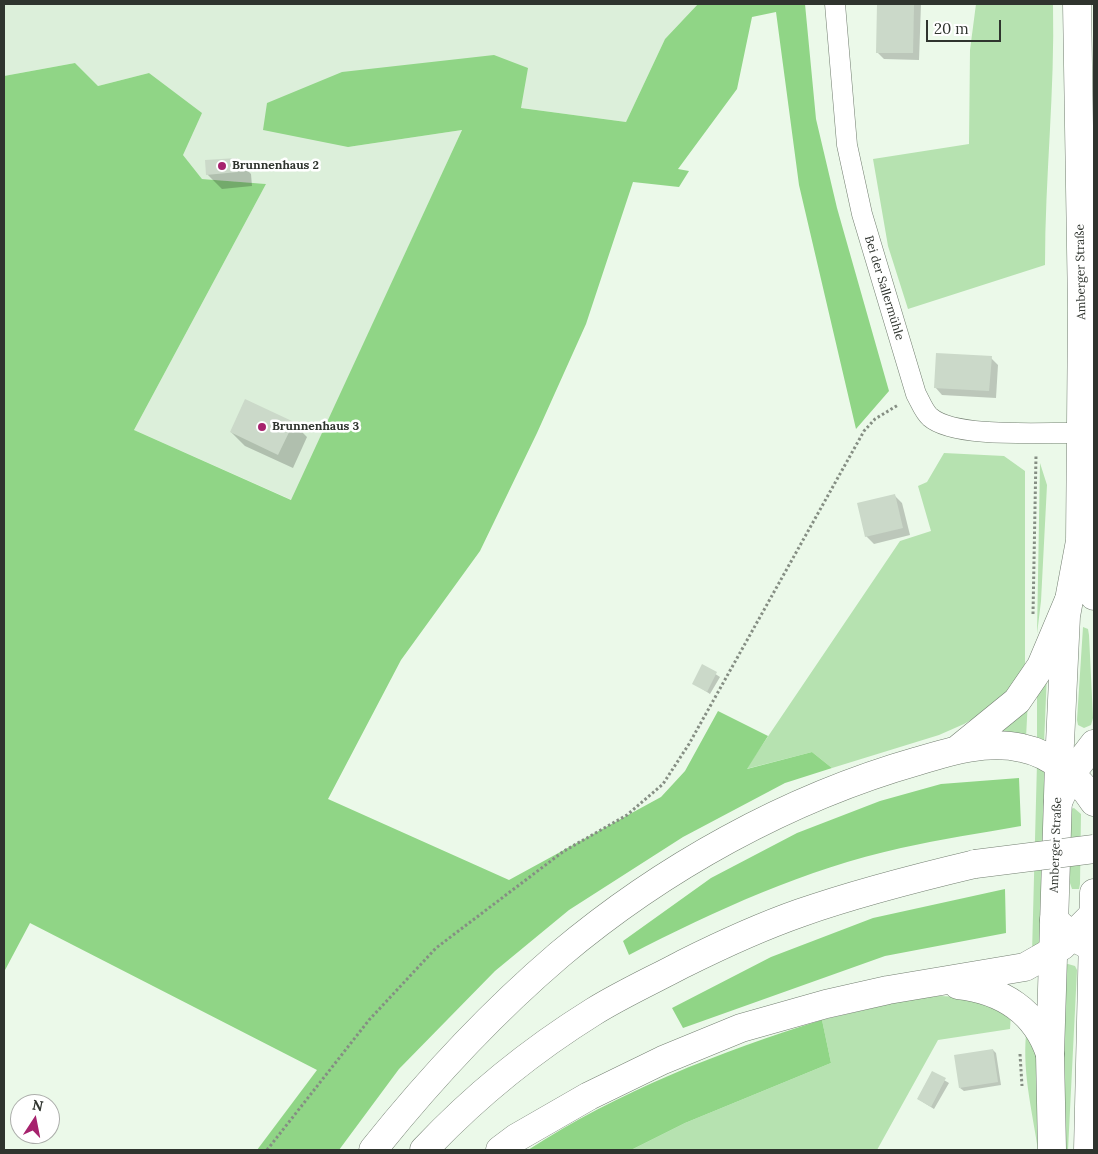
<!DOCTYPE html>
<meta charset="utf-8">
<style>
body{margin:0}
#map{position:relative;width:1098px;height:1154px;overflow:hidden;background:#ebf9e9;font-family:Lora,serif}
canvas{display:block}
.frame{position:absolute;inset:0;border:5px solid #2f342e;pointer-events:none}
.north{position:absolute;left:10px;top:1094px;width:50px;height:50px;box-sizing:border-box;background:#fff;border:1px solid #acaeab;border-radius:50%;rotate:11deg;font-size:14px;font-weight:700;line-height:20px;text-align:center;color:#2f342e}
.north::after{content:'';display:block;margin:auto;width:18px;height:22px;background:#a6226d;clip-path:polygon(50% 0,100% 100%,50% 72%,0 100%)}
.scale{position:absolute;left:926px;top:20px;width:75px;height:22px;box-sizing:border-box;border:2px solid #2f342e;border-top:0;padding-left:6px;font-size:15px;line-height:18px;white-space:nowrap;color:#2f342e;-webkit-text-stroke:4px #fff;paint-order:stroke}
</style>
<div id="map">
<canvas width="1098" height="1154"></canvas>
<div class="frame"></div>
<div class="north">N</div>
<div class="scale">20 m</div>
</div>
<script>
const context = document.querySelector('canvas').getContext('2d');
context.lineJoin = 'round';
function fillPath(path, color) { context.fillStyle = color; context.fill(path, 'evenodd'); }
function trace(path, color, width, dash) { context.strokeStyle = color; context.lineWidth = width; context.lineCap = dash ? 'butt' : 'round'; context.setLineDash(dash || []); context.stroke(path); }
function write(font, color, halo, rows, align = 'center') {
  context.font = font + ' Lora,serif'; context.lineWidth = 5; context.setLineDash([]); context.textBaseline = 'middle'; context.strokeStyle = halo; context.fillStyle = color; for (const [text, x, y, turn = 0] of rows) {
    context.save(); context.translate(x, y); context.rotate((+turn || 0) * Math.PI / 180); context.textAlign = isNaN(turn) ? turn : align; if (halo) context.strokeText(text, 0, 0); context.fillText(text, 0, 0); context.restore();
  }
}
const built = new Path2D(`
 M4,4h694l-33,35 -39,83 -105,-14 -173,39 114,-17 -170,370 -158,-70 132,-246 -64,-5 -19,-24 -34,-82 -51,13 -23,-23 -71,13z`);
const green = new Path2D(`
 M976,4h77c2,87 -8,173 -8,261l-137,44 -20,-63 -15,-87 96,-15 1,-94z
 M944,453l60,3 21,15v193l-11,20 -21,23 -29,17 -25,11 -107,33 -20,-16 -66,17 154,-228 31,-10 -13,-45 9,-4z
 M1040,463l7,22 -6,116 -4,33z
 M1083,627l5,2 1,6 4,83 -2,7 -7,3 -6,-3 -1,-5z
 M1047,673l-3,71 -7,-3v-56z
 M1028,699l-2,39 -35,-4z
 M1037,763l8,4 -3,183 -10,3z
 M1074,808l7,6 -1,70 -1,5h-7l-3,-9 2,-71z
 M1068,964l7,2 2,4 -9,180h-8l2,-184z
 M939,996l24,1 48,16 -1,16 -72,11 -61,110h-246l54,-27 146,-60 -9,-43 84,-20z
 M1027,1026l11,28 6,96h-6c-6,-41 -17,-82 -11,-124z`);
const forest = new Path2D(`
 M698,4h107l11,115 21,89 52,183 -33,38 -57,-244 -23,-173 -24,5 -15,72 -59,80 11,2 -10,16 -46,-5 -47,142 -49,109 -57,118 -79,109 -73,139 181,81 152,-83 24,-26 33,-60 50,25 -21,33 65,-17 20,16 -47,15 -102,54 -114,73 -74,61 -96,98 -60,81h-82l60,-80 -287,-147 -26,49v-896l71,-13 23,23 51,-13 53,40 -19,42 19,24 64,5 -132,246 157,70 171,-370 -114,17 -85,-17 4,-27 75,-31 152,-17 34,13 -7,40 105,14 39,-83z
 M1019,778l2,48c-40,7 -80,13 -120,22 -95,21 -185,62 -272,107l-6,-14 88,-63 86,-45 83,-32 61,-17z
 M1005,889l1,44 -121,23 -202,72 -11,-20 99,-51 102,-39z
 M822,1020l9,43 -146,60 -54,27h-103c91,-59 191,-98 294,-130z`);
const shadow = new Path2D(`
 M878,4h43l-2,56 -35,-1 -7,-7z
 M236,159l15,15 1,12 -30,3 -15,-15z
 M991,358l7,7 -2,33 -54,-3 -7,-8z
 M293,423l14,14 -14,31 -48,-22 -14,-14z
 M895,496l7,7 8,32 -36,9 -8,-8z
 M703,666l17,11 -10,17 -17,-11z
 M993,1050l3,3 5,32 -37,6 -4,-3z
 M932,1073l17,10 -15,26 -16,-10z`);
const building = new Path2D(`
 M877,4h37l-1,49h-37z
 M237,158l1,14 -32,3 -1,-15z
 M936,353l56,3 -3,35 -55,-3z
 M245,399l49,23 -16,33 -48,-23z
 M895,494l8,34 -38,9 -8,-34z
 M702,664l15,8 -10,20 -15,-8z
 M993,1049l5,33 -39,6 -5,-33z
 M932,1071l14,7 -15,29 -14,-8z`);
const path = new Path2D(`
 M1033,614l3,-159
 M1020,1054l2,32
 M267,1150l102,-130 67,-72 128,-97 63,-36 36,-31 26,-40 175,-313 11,-12 23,-14`);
const minor = new Path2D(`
 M835,4l12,141 15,69 54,180c4,7 8,18 14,23 25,22 116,15 150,16`);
const secondary = new Path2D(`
 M1081,545l13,51
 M1052,1150l-2,-96 9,-290 7,-148 14,-75 2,-233 -5,-304
 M1088,1150l6,-257`);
const trunk = new Path2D(`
 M958,749l59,-48 24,-35 27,-64
 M1058,802l13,-28 23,-30
 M1054,920l19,17 21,11
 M958,985c44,5 78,26 92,69
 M1090,1086l4,-13
 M373,1150c56,-70 117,-136 186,-195 103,-87 229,-157 359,-194 33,-10 69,-21 104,-13 30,6 56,29 72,54
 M424,1150c49,-52 108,-100 169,-138 29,-18 60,-32 90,-48 38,-19 77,-37 117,-51 57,-20 116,-35 175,-49
 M500,1150l16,-12 73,-42 74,-36 78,-32 85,-24 62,-14 137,-23 37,-21 32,-32`);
const trunkBridge = new Path2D(`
 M975,864l119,-15`);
const markers = [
 [222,166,5,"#a6226d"],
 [262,427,5,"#a6226d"]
];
const poiNames = [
 ["Brunnenhaus 2",232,166],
 ["Brunnenhaus 3",272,427]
];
const streetNames = [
 ["Amberger Straße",1081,272,-91],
 ["Bei der Sallermühle",884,288,73],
 ["Amberger Straße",1056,845,-88]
];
fillPath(built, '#dcefda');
fillPath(green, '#b6e2b0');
fillPath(forest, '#90d586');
fillPath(shadow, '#0003');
fillPath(building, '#cbd9c9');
trace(minor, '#737f71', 21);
trace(secondary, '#737f71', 29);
trace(trunk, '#737f71', 29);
trace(path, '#858e83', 3, [2.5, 2.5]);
trace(minor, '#fff', 20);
trace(secondary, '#fff', 28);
trace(trunk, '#fff', 28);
trace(trunkBridge, '#737f71', 29, []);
trace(trunkBridge, '#fff', 28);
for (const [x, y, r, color] of markers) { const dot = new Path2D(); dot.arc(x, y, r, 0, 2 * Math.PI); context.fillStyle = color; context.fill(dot); trace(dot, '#fff', 2); }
write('bold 12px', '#2f342e', '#fff', poiNames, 'left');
write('12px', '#2f342e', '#fff', streetNames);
</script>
